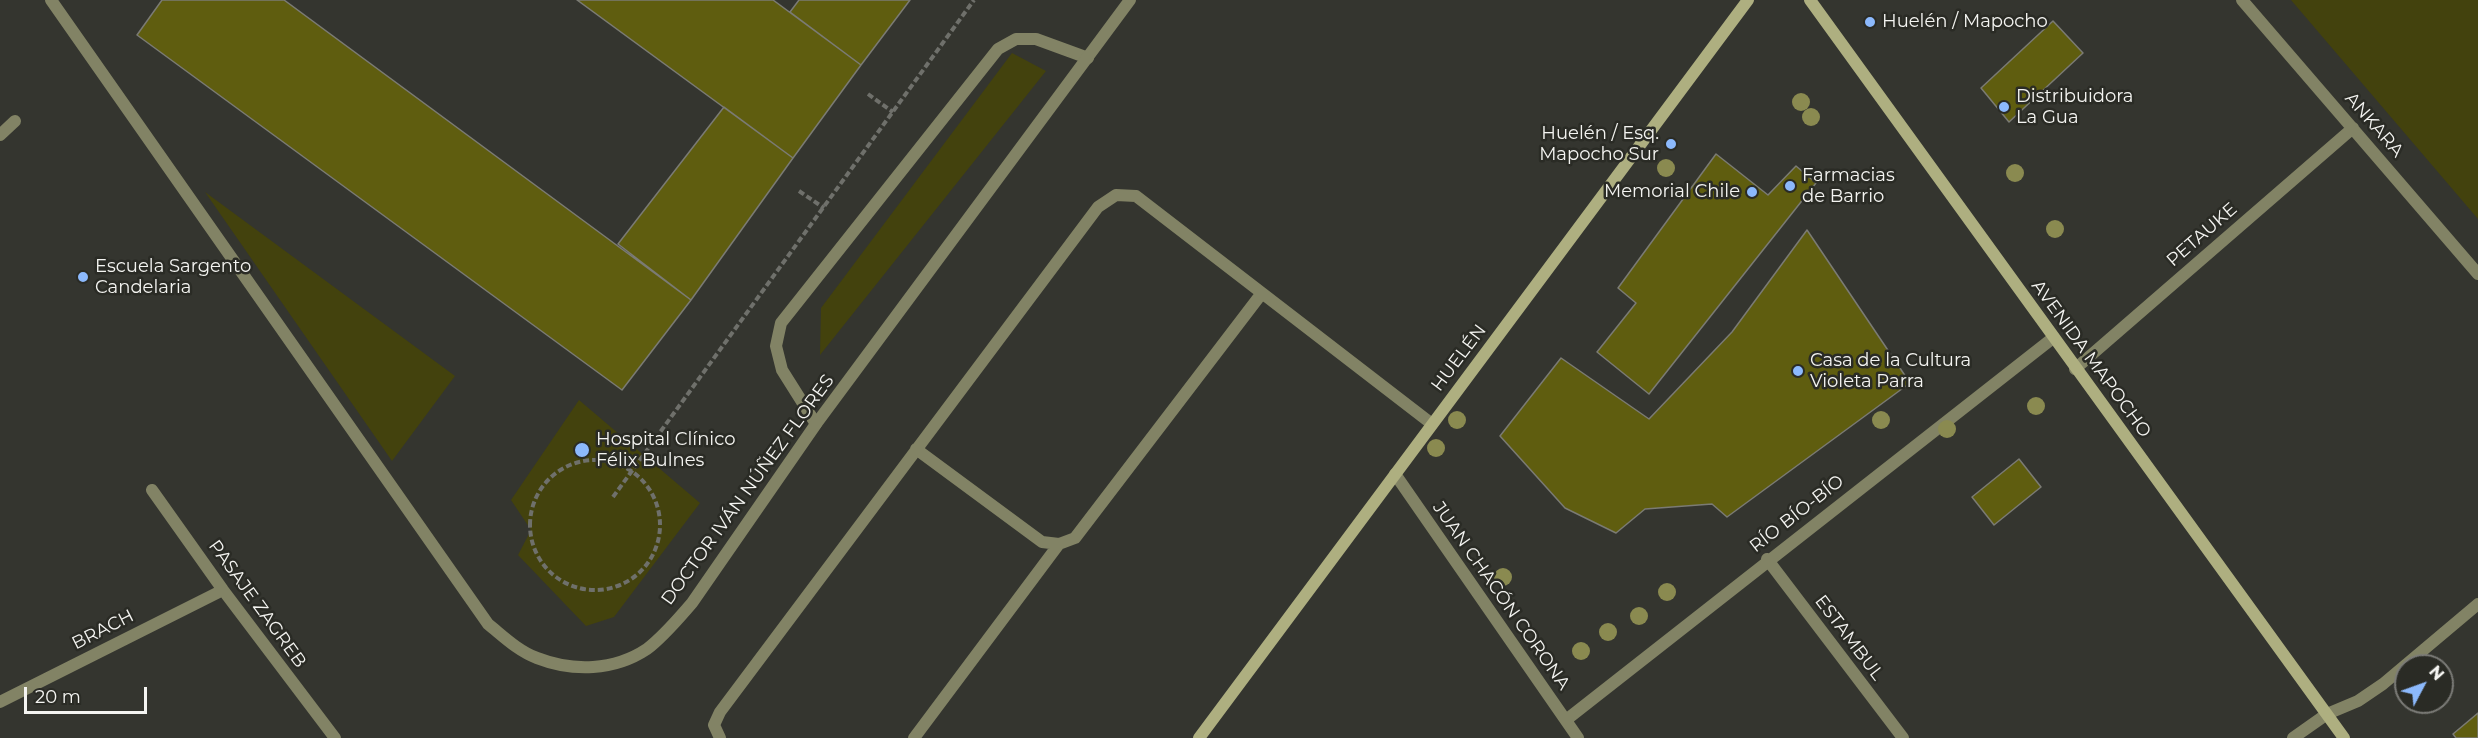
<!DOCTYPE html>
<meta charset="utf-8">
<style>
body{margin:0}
#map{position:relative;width:2478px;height:738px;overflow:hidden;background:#34352f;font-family:Montserrat,sans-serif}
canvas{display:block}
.north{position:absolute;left:2394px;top:654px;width:60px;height:60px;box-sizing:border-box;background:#2a2b25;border:2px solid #7b7b77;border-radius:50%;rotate:49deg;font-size:16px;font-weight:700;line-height:24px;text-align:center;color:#f4f4f1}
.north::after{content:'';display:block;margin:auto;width:21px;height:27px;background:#8cb9fc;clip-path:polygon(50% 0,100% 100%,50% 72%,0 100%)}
.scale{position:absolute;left:24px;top:687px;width:123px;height:27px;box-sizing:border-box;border:3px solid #f4f4f1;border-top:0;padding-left:8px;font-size:18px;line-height:21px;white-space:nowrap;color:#f4f4f1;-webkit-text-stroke:4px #2a2b25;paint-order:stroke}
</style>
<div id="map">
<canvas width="2478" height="738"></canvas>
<div class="north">N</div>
<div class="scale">20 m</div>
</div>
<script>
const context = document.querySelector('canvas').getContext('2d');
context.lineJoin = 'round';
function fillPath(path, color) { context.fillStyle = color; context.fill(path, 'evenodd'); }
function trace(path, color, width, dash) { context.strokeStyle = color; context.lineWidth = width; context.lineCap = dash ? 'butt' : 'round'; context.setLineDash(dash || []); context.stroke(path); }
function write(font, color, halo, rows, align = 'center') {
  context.font = font + ' Montserrat,sans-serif'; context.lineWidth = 5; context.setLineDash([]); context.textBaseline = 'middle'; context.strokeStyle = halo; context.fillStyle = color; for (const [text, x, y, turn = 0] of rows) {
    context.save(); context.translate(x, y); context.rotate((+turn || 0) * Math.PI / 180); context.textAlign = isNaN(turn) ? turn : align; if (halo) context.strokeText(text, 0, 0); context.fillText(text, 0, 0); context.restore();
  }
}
const green = new Path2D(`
 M2291,0h187v219z
 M1012,53l34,18 -226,284 1,-47z
 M205,192l250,184 -63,85z
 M579,400l121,103 -86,114 -28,9 -68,-71 13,-25 -20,-30z`);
const building = new Path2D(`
 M162,0h122l407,300 -69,90 -485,-355z
 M577,0h196l88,65 -68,93z
 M799,0h111l-49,65 -71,-53z
 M2053,21l30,32 -74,69 -28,-34z
 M724,107l69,51 -102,142 -73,-56z
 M1716,154l52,41 28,-29 20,17 -167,211 -52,-42 39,-49 -18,-15z
 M1807,230l103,153 -183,134 -15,-13 -67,5 -29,24 -51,-25 -65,-72 61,-78 88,61 83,-87z
 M2019,459l22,28 -47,38 -22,-28z
 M2478,713v25h-22l-3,-4z`);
const path = new Path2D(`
 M868,94l25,18
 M799,191l25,17
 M530 525a65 65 0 1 1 130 0a65 65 0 1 1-130 0Z
 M613,497l361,-497`);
const lane = new Path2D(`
 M816,424l-34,-54 -6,-24 5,-23 217,-274 18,-10h20l52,19
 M916,449l126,93 17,2 16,-6 187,-245
 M720,738l-6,-13 6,-13 378,-505 18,-12 20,1 296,228
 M914,738l145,-194`);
const street = new Path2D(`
 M51,0l437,624c15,12 30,27 49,34 36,14 77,13 110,-9 17,-13 31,-30 45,-46l124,-179 314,-424
 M2242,0l236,274
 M0,135l15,-14
 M2075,369l278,-241
 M1395,474l183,264
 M152,490l71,100 112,148
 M1767,559l136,179
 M0,702l223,-112
 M1566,720l487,-382
 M2293,738l34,-24 31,-13 25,-17 95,-80`);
const secondary = new Path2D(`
 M1810,0l534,738
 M1199,738l549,-738`);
const trees = [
 [1801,102],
 [1811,117],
 [1666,168],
 [2015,173],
 [2055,229],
 [2036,406],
 [1457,420],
 [1881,420],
 [1947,429],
 [1436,448],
 [1503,577],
 [1667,592],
 [1639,616],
 [1608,632],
 [1581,651]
];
const markers = [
 [1870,22,6,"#8cb9fc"],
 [2004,107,6,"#8cb9fc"],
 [1671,144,6,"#8cb9fc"],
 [1790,186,6,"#8cb9fc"],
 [1752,192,6,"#8cb9fc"],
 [83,277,6,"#8cb9fc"],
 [1798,371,6,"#8cb9fc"],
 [582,450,8,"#8cb9fc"]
];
const poiNames = [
 ["Huelén / Mapocho",1882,22],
 ["Distribuidora",2016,97],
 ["La Gua",2016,118],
 ["Huelén / Esq.",1659,134,"right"],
 ["Mapocho Sur",1659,155,"right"],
 ["Farmacias",1802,176],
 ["de Barrio",1802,197],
 ["Memorial Chile",1740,192,"right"],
 ["Escuela Sargento",95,267],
 ["Candelaria",95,288],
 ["Casa de la Cultura",1810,361],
 ["Violeta Parra",1810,382],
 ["Hospital Clínico",596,440],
 ["Félix Bulnes",596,461]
];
const streetNames = [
 ["ANKARA",2374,125,49],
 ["PETAUKE",2202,235,-41],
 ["HUELÉN",1459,358,-53],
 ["AVENIDA MAPOCHO",2091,359,54],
 ["DOCTOR IVÁN NÚÑEZ FLORES",748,490,-54],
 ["RÍO BÍO-BÍO",1797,514,-38],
 ["JUAN CHACÓN CORONA",1501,596,55],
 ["PASAJE ZAGREB",257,604,54],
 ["BRACH",103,630,-27],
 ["ESTAMBUL",1849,638,53]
];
fillPath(green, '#43420d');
fillPath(building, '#5f5d0f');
trace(building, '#7b7b74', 1.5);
trace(path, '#6f706b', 4, [6, 3]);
trace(lane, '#828365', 12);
trace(street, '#828365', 12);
trace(secondary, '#aeaf80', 12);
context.fillStyle = '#8a8a50';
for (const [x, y] of trees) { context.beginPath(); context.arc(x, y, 9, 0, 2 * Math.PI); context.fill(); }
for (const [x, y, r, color] of markers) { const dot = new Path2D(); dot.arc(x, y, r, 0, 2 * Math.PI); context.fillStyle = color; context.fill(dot); trace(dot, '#2a2b25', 2); }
write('18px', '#f4f4f1', '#2a2b25', poiNames, 'left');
write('18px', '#f4f4f1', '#2a2b25', streetNames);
</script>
